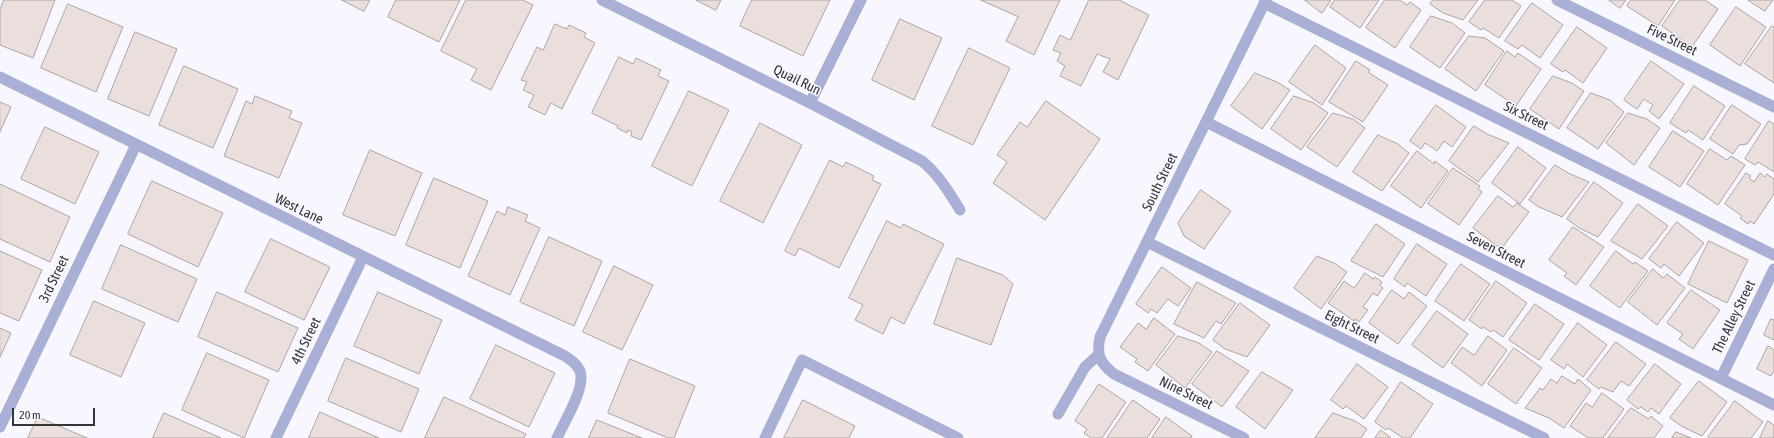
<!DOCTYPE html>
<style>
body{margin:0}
#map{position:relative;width:1774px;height:438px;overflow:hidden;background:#f8f7ff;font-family:"Asap Condensed",sans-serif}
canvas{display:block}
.scale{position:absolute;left:12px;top:408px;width:83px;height:18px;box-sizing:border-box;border:2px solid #353538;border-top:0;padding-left:5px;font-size:12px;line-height:14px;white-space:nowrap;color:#353538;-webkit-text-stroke:3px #f8f7ff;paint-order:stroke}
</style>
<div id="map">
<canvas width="1774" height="438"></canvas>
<div class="scale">20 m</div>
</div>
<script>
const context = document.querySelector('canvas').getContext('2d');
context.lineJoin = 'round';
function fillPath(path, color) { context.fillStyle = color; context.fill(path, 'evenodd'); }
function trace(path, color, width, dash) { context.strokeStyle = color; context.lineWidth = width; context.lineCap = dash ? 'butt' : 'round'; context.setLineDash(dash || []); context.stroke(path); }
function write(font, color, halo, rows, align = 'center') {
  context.font = font + ' "Asap Condensed",sans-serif'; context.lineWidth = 3; context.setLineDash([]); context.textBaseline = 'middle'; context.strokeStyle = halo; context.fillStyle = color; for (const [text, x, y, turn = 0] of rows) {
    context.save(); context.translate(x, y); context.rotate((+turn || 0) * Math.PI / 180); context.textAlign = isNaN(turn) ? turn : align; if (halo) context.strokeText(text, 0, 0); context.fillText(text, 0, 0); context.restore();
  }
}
const building = new Path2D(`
 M4,0h51l-22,58 -33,-13v-35z
 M342,0h28l-6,11z
 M396,0h64l-21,42 -51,-25z
 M466,0h57l10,5 -42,85 -20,-10 6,-11 -36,-18z
 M696,0h25l-5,10z
 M752,0h78l-27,56 -63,-30z
 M981,0h79l-26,55 -28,-14 12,-24z
 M1089,0h30l30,15 -31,65 -15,-8 7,-13 -13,-5 -16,32 -21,-10 5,-10 -8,-5 4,-8 -8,-3 7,-15 10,5z
 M1305,0h26l-9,13z
 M1335,0h44l-19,28 -30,-21z
 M1385,0h15l7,5 3,-3 11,8 -26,38 -29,-20z
 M1433,0h45l-15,20 -20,-7 -13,-9z
 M1485,0h27l9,6 -22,32 -16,-10 -2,2 -12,-8z
 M1609,0h17l-6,8z
 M1631,0h44l-17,26 -31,-20z
 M1680,0h25l13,9 -26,38 -30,-21z
 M1748,0h25l-8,11z
 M1532,3l31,22 -23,33 -18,-13 -4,4 -13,-8z
 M68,4l55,23 -27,65 -55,-24z
 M1736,7l30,20 -26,39 -30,-21z
 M1431,16l21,7 13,10 -25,35 -30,-21z
 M900,19l42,19 -28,62 -42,-20z
 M555,24l12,5 2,-4 17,8 -2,4 11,6 -33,66 -11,-6 -6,12 -17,-8 6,-12 -11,-5 4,-8 -6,-2 16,-33 6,3z
 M1772,26l2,1v56l-29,-19z
 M1577,27l30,21 -24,35 -18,-13 -2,2 -12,-8z
 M135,32l42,17 -28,67 -41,-17z
 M1469,36l16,2 19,13 -28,40 -31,-22z
 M1315,45l31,23 -24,37 -33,-23z
 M969,48l41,20 -37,77 -41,-19z
 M1507,51l8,6 3,-4 23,16 -25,37 -31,-21z
 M619,57l14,7 3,-6 25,12 -3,6 11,5 -28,59 -10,-4 1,-4 -4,-2 -1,3 -10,-5 1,-2 -26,-13z
 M1356,61l14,9 -2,2 20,13 -25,37 -34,-20z
 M1651,61l33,23 -25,35 -10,-8 4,-6 -9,-6 -7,10 -13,-9z
 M184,66l54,23 -25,59 -54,-23z
 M1255,73l22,9 13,8 -28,39 -31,-23z
 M1553,76l19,7 12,8 -25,38 -29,-20z
 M1694,86l31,20 -22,34 -15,-10 -2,3 -16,-10z
 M689,91l40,19 -37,76 -40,-20z
 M1591,93l19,7 14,12 -26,37 -31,-21z
 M255,96l37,15 -3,7 13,5 -23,55 -55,-22 22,-55 6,3z
 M1294,96l20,7 14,10 -27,37 -30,-21z
 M1046,101l54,38 -55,81 -52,-37 14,-21 -10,-7 23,-33 7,5z
 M0,102l11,5 -11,25z
 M1436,105l30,22 -14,20 -8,-6 -7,10 -12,-8 -4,6 -11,-8z
 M1732,105l29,19 -14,20 -8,1 -6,9 -23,-15z
 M1333,113l20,6 12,9 -28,39 -30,-20z
 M1628,113l19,6 13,9 -26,37 -28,-22z
 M1769,121l5,3v48l-16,-10 -3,3 -10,-6z
 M760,123l42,22 -39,78 -43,-22z
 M1474,126l13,8 22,9 -31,39 -29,-21z
 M45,127l54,25 -24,52 -54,-25z
 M1673,131l31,20 -24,36 -31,-20z
 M1378,135l20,9 11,9 -27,38 -29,-19z
 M1518,147l28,21 -26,36 -28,-21z
 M1710,149l17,11 4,-4 14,9 -27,40 -31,-21z
 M370,150l52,23 -27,63 -52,-21z
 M1417,151l17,13 1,-3 13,10 -27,37 -30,-22z
 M830,160l13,7 3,-5 28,14 -2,4 9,4 -42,84 -40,-20 -4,8 -10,-5z
 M1555,165l13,8 21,9 -27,35 -25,-11 -8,-6z
 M1453,168l27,18 -2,3 4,3 -23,33 -31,-21z
 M1746,173l5,3 -2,2 5,4 6,-9 5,4 2,-3 7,5v15l-20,30 -4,-3 -2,3 -8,-6 2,-2 -17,-12z
 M434,178l54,23 -28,67 -54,-23z
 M152,181l71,32 -25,54 -70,-33z
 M1594,182l29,21 -25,34 -19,-9 -12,-9z
 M0,184l70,33 -20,45 -50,-23z
 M1201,190l30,21 -27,38 -20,-13 -6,-13z
 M1498,196l15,11 4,-4 12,9 -28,37 -28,-21z
 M1638,204l30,22 -26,33 -31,-18z
 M508,207l20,8 -3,6 15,7 -30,67 -42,-19 29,-65 8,4z
 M887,221l14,7 2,-4 41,20 -40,80 -13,-7 -8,17 -28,-14 8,-15 -14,-7z
 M1677,222l27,21 -25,33 -15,-12 -3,4 -12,-9z
 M1376,224l29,20 -22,33 -32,-16z
 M1573,227l31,20 -28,38 -12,-9 3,-3 -18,-13z
 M549,237l53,24 -28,65 -54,-24z
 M271,239l59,28 -26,53 -59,-28z
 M1709,241l39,19 -21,43 -39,-19z
 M1417,244l30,20 -21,32 -19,-13 -2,4 -11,-8z
 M121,245l76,34 -19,43 -76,-33z
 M0,251l42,19 -23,51 -19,-8z
 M1616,251l17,13 2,-2 13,9 -28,37 -30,-22z
 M1317,256l17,7 13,9 -26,37 -27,-21z
 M957,258l46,17 10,9 -22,61 -57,-21z
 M1461,264l29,20 -26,37 -29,-20z
 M614,266l39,19 -31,65 -39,-18z
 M1162,267l29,21 -13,18 -10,-7 -11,14 -6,-4 -3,4 -12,-9z
 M1653,269l10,9 4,-4 18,14 -28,37 -29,-23z
 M1365,273l8,6 2,-2 7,5 -2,3 3,3 -6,8 -4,-3 -10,14 5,3 -9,12 -4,-3 -1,2 -26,-18 16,-22 10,7z
 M1496,281l31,22 -24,34 -10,-7 -2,2 -8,-5 -1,2 -13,-9z
 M1197,282l39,21 -15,21 -5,-3 -12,17 -30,-14z
 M1392,290l12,9 5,-7 18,14 -29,38 -29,-21z
 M1691,290l29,20 -27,39 -14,-10 4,-5 -16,-11z
 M217,292l81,36 -20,44 -80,-35z
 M378,292l64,28 -23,54 -65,-28z
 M94,301l51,22 -24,54 -51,-22z
 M1240,303l30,22 -23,32 -22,-8 -12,-9z
 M1535,304l29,20 -25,36 -30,-20z
 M1437,311l31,23 -25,34 -31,-23z
 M1154,318l21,16 -27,37 -13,-9 2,-3 -17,-12 18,-24 8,6z
 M1771,319l3,1v20l-10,-5z
 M1578,323l29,22 -24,32 -16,-13 -3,5 -13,-9z
 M0,328l11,5 -11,24z
 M1178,336l21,7 13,9 -27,36 -29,-23z
 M1488,336l19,14 -25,36 -31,-23 11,-16 12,8z
 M1616,342l30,22 -17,22 -8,-5 -8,11 -12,-5 -2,2 -12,-9z
 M496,345l59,28 -26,54 -59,-28z
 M1768,346l6,4v21l-3,5 -14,-7z
 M1514,348l28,20 -26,36 -28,-20z
 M1217,351l32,20 -27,36 -30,-23z
 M207,353l62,27 -25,58 -62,-28z
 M346,358l73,31 -18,43 -73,-31z
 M630,359l65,27 -21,52h-6l-60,-25z
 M1357,364l31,23 -24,32 -18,-13 -3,3 -12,-9z
 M1655,364l26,20 -22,30 -8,-6 -3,4 -7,-5 -3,2 -11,-9z
 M1262,372l31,18 -28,39 -29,-22z
 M1562,376l13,8 3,-5 13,11 -27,38 -15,-10 -24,-10 15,-20 3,2 8,-11 6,4z
 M1699,381l28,21 -25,34 -19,-9 -13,-9z
 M1401,382l32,22 -23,34h-7l-15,-10 -2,2 -11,-8z
 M1099,384l27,18 -24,36h-11l-7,-5 3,-4 -12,-8z
 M1602,393l22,16 -21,29h-15l-18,-12 16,-23 6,4z
 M444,397l82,37 -2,4h-99z
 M803,400l52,26 -6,12h-65z
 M1133,400l27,19 -13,19h-40z
 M1735,401l28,21 -12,16h-42l-1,-1z
 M1631,408l18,11 2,-3 12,10 -9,12h-46z
 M320,412l59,26h-70z
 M164,413l57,25h-68z
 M1333,413l22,8 12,8 -6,9h-46z
 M38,417l49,21h-59z
 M1166,417l26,19 -1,2h-39z
 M597,420l45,18h-53z
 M1768,421l6,4v13h-14z
 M1381,430l10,8h-16z
 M1676,432l15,6h-19z`);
const lane = new Path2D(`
 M602,0l208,103 112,58c17,14 27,31 38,49
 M1557,0l217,107
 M1264,3l510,252
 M0,77l565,279c6,4 12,8 15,15 6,17 -16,51 -23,67
 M810,103l51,-103
 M1206,122l568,283
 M1147,242l397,196
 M1721,378l53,-109
 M1058,414l27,-47 13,-12
 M0,427l136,-282
 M276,438l87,-181
 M765,438l37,-78 156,78
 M1244,438l-130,-64c-14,-11 -18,-19 -14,-37l166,-337`);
const streetNames = [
 ["Five Street",1672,40,26],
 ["Quail Run",797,80,26],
 ["Six Street",1526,116,26],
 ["South Street",1160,182,-64],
 ["West Lane",299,209,26],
 ["Seven Street",1496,250,27],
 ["3rd Street",54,279,-64],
 ["The Alley Street",1734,317,-64],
 ["Eight Street",1352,327,26],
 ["4th Street",306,341,-64],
 ["Nine Street",1186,393,26]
];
fillPath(building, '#eadfdc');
trace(building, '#aea4a1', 1);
trace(lane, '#aab0d5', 11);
write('14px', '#353538', '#f8f7ff', streetNames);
</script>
